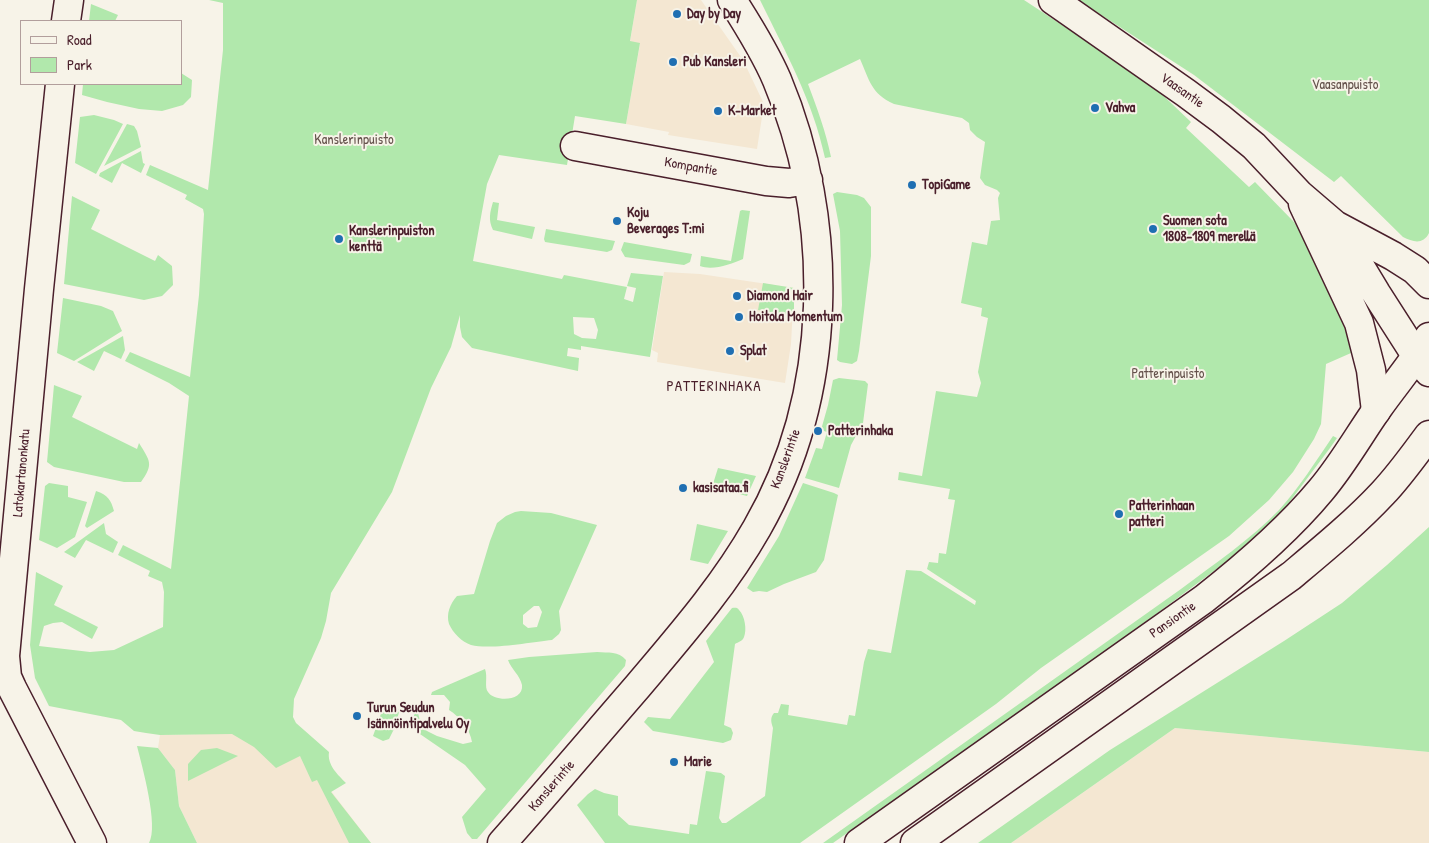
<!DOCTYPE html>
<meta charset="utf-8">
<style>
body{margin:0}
#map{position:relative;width:1429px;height:843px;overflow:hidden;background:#f7f3e8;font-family:"Patrick Hand",sans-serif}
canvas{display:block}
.legend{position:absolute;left:20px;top:20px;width:162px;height:65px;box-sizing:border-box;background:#f7f3e8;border:1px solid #b29e9c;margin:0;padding:6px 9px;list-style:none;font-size:15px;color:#4a1f2b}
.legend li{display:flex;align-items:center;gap:10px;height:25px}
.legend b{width:25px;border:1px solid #b29e9c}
</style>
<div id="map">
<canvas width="1429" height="843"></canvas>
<ul class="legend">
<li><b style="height:6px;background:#f7f3e8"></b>Road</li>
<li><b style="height:14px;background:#b1e8ac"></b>Park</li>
</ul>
</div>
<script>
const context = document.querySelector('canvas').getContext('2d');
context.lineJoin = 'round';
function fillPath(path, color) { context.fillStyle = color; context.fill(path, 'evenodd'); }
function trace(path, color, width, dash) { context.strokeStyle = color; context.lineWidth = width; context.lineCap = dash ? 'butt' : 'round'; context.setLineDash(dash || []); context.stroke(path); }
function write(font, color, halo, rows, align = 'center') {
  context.font = font + ' "Patrick Hand",sans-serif'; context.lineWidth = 4; context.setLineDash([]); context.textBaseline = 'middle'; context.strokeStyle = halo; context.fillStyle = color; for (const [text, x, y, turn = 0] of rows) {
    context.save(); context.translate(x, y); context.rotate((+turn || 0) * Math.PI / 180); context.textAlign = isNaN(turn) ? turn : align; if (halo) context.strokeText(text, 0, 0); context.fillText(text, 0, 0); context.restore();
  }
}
const built = new Path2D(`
 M637,0h64l42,60 21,44 -7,45 -89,-14 1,-3 -43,-8 14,-80 -10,-2z
 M664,272l36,2 94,14 -3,56 -6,39 -128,-21 1,-9 -6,-3z
 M1175,728l254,24v91h-418z
 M292,729l39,62 40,52h-174l-18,-37 -4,-36 -17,-22 2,-13 87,-2z`);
const green = new Path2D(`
 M209,0h428l-7,41 10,2 -14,81 -51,-8 -8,49 -68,-10 -12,29 -14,77 89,18 2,-4 63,12 -3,12 9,3 3,-14 -9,-2 4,-13 32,3 -13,81 -69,-11v4l-13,-2 -1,8 12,2 -1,13 -106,-23 -10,-11 -2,-10v-12l-9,32 -20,41 -39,104 -61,101 -5,28 -5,17 -27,61 -1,18 3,6 33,29c-2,13 9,23 17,31l-15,9 40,51h-22l-32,-63 -5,2 -12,-26 -24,12 -22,-21 -22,-13 -72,1 -14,-2 -12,-2 -13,-11 -72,-14 -14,-28 -5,-33 6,-73 27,14 -9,19 44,22 -6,12 -30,-17 -9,1 -9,3 -5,20 51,6 24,-2 49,-23 1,-35 -2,-10 -14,-6 2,-5 -32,-16 5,-10 48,24 18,-173 -20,-13 -44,-22 5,-9 60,25 9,-82 5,-81 -1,-5 -18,-10 2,-4 -41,-20 4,-10 58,25 15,-140v-47zM573,317l21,1 4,12 -2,9 -14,-1 -8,-4z
 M760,0h264l126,83 41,39 -5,6 63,59 6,-5 39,40 24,35 19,33 15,58 -1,5 -25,11 -5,60 -7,15 -21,33 -24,28 -40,36 -188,132 -45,36 -196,139h-195l-28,-38 11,-11 7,-5 9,4 14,3v19l11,10 60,9 1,-10 7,1 9,-54 15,2 4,3 -6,42 3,5h4l39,-27 8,-68c-2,-6 -3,-10 1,-15h4l3,-9 8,1 -1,10 59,10 2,-10 6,1 9,-54 4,-13 23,4 15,-83 15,1 54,34 1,-4 -49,-32 2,-7 9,1 1,-10 7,1 9,-54 -7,-1 2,-10 -52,-9 1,-8 23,4 14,-85 41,6 4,-14 -3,-11 10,-54 -7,-2 1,-8 -21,-5 11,-61 15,3 4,-24 9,-1 -2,-22 2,-5 -3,-3 -12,-5 -5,-7 5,-36 -8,-5 -7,-7 -1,-7 -7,-5 -68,-14c-23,-10 -25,-25 -34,-45l-52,25c9,24 18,48 23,73l-6,1c-12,-57 -40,-107 -65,-158z
 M1078,0h351v233c-6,12 -16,9 -26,4l-62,-61 -7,6 -140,-107z
 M91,4l27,11 -3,6h-26z
 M181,73l11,7 -1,17 -8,8 -21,6 -23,-2 -32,-7 -25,-7 1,-11h98z
 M94,115l20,5 9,4 -27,50 -21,-11 5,-46z
 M127,124l7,2 3,5 4,16 -37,19z
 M141,151l2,12 2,1 -4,9 -19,-10 -10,20 -13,-7 1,-3z
 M837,192l20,3 7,3 7,9v49l-12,95 -2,10 -5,3 -12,-2 -3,-2 5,-55 -2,-74 -7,-37z
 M72,196l28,14 -9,19 64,32 3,-6 14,11 1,19 -11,11 -18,4 -80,-16z
 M493,202l6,1 -2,17 38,7 -3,12 -39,-9c-5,-10 -3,-18 0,-28z
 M742,210l8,1 -7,48c-12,5 -30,12 -43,7l1,-10 30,5 9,-50z
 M546,229l69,12 -3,9 -5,2 -62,-10 -1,-3z
 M624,242l68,12 -2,8 -6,3 -59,-8 -4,-7z
 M763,283l31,5v28l-36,-6z
 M63,298l38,8 12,5 9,20 -48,30 -17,-8z
 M123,336l2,14 -4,9 -17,-8 -10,20 -17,-9z
 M839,378l26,3 3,3 -5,39 -12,22 -12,43 -34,-10 11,-30 6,1 5,-17 -6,-2 7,-25 5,-25z
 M54,385l28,11 -10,21 65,32 2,-6c11,18 15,21 2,39h-17l-70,-15 -7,-5z
 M1333,436l4,2 -7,10 -48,64 -56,50 -94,70 -299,211h-10l358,-254c33,-25 69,-49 98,-79 20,-22 37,-49 54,-74z
 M718,468l38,8 -9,20 -35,-9z
 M49,483l19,3v11l19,5 -12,35 -18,11 -18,-8 6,-54z
 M803,483l31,10 4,2 -14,65 -8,12 -32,12 -17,8 -8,-1 -6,1 -6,-4 32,-52z
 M96,491c12,4 15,9 18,20l-27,17 -2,-2z
 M521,511l30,2 46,12 -38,86 2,19 -2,4 -7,6c-20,2 -62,10 -81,5 -9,-3 -18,-12 -22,-21 -3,-10 1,-20 8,-28l17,-2 16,-53 7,-18 9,-7 9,-4zM534,606h5l3,6 -5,15 -9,1 -5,-4v-9z
 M104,523l2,11 12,8 -5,11 -27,-13 -11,18 -11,-6z
 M697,524l31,7 -20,33 -18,-4z
 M1429,527v225l-254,-24 -164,115h-33l132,-93 174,-109 58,-38 45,-38z
 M732,608c3,0 5,-1 7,2 6,6 8,20 5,27 -1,4 -6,5 -9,7l-11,81 7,3 2,5 -2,7 -8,3 -70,-12 -9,-9 4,-5 22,2 44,-57 -8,-21z
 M597,652c12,1 21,-1 29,8l-1,6 -148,173h-5l-5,-6 -5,-16 24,-28 -21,-24 -48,-33c-5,-8 -5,-15 0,-23l4,16 6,6 10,5 26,8 9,-2c-2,-13 -12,-25 -23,-32l1,-8 -6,-7h-13l1,-3 53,-23c3,8 -1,18 3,23 6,10 36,10 34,-7 -2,-10 -11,-16 -14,-25l21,-3z
 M383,708l17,1 -6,20 -5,10 -6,2 -10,-5z
 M137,746l21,2 17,22 4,36 18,37h-48c10,-17 -7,-77 -12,-97z
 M217,748l21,8 -50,25v-17l13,-14z`);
const minor = new Path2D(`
 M66,21l3,-21
 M60,84l-21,205 -34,367 2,21 5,11 80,155
 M575,146l191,35 23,2 19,-3
 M502,843c46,-52 91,-105 136,-157 43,-51 86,-100 119,-158 77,-134 79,-307 20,-448 -12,-28 -29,-55 -45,-80`);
const tertiary = new Path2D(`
 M1053,0l133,93 35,26 33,27 46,49 35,30 58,31 22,14 14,14
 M1303,204l56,119 12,47 5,41
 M1335,225l41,68 41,64`);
const secondary = new Path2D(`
 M1417,357l12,15`);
const primary = new Path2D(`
 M859,843l345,-244c42,-33 83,-68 117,-109 22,-26 38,-55 57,-82 17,-24 36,-46 51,-71
 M915,843l376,-267c31,-26 64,-53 92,-83 17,-18 31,-38 46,-58`);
const markers = [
 [677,14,5,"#1f6fb2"],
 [673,62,5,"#1f6fb2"],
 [1095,108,5,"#1f6fb2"],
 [718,111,5,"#1f6fb2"],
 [912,185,5,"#1f6fb2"],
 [617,221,5,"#1f6fb2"],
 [1153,229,5,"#1f6fb2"],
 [339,239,5,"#1f6fb2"],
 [737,296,5,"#1f6fb2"],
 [739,317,5,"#1f6fb2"],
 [730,351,5,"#1f6fb2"],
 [818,431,5,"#1f6fb2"],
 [683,488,5,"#1f6fb2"],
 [1119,514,5,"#1f6fb2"],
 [357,716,5,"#1f6fb2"],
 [674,762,5,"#1f6fb2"]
];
const poiNames = [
 ["Day by Day",687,14],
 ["Pub Kansleri",683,62],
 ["Vahva",1105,108],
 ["K-Market",728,111],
 ["TopiGame",922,185],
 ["Koju",627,213],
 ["Beverages T:mi",627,229],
 ["Suomen sota",1163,221],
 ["1808-1809 merellä",1163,237],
 ["Kanslerinpuiston",349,231],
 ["kenttä",349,247],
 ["Diamond Hair",747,296],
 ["Hoitola Momentum",749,317],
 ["Splat",740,351],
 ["Patterinhaka",828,431],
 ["kasisataa.fi",693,488],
 ["Patterinhaan",1129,506],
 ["patteri",1129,522],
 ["Turun Seudun",367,708],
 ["Isännöintipalvelu Oy",367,724],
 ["Marie",684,762]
];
const parkNames = [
 ["Vaasanpuisto",1345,85],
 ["Kanslerinpuisto",354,140],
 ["Patterinpuisto",1168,374]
];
const streetNames = [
 ["Vaasantie",1182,91,35],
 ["Kompantie",691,167,10],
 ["Kanslerintie",786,459,-70],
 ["Latokartanonkatu",22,473,-85],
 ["Pansiontie",1173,620,-35],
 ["Kanslerintie",552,786,-49]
];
const neighbourhoodNames = [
 ["PATTERINHAKA",714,387]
];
fillPath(built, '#f4e7d2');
fillPath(green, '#b1e8ac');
trace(minor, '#4a1f2b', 31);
trace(tertiary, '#4a1f2b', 31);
trace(secondary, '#4a1f2b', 31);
trace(primary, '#4a1f2b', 31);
trace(minor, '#f7f3e8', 28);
trace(tertiary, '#f7f3e8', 28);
trace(secondary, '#f7f3e8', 28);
trace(primary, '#f7f3e8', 28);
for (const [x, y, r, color] of markers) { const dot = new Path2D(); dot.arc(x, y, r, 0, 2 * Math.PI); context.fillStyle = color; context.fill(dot); trace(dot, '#f7f3e8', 2); }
write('bold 14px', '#4a1f2b', '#f7f3e8', poiNames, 'left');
write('14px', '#64514b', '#f7f3e8', parkNames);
write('14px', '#4a1f2b', '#f7f3e8', streetNames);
context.letterSpacing = '1px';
write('15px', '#4a1f2b', '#f7f3e8', neighbourhoodNames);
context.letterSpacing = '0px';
</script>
